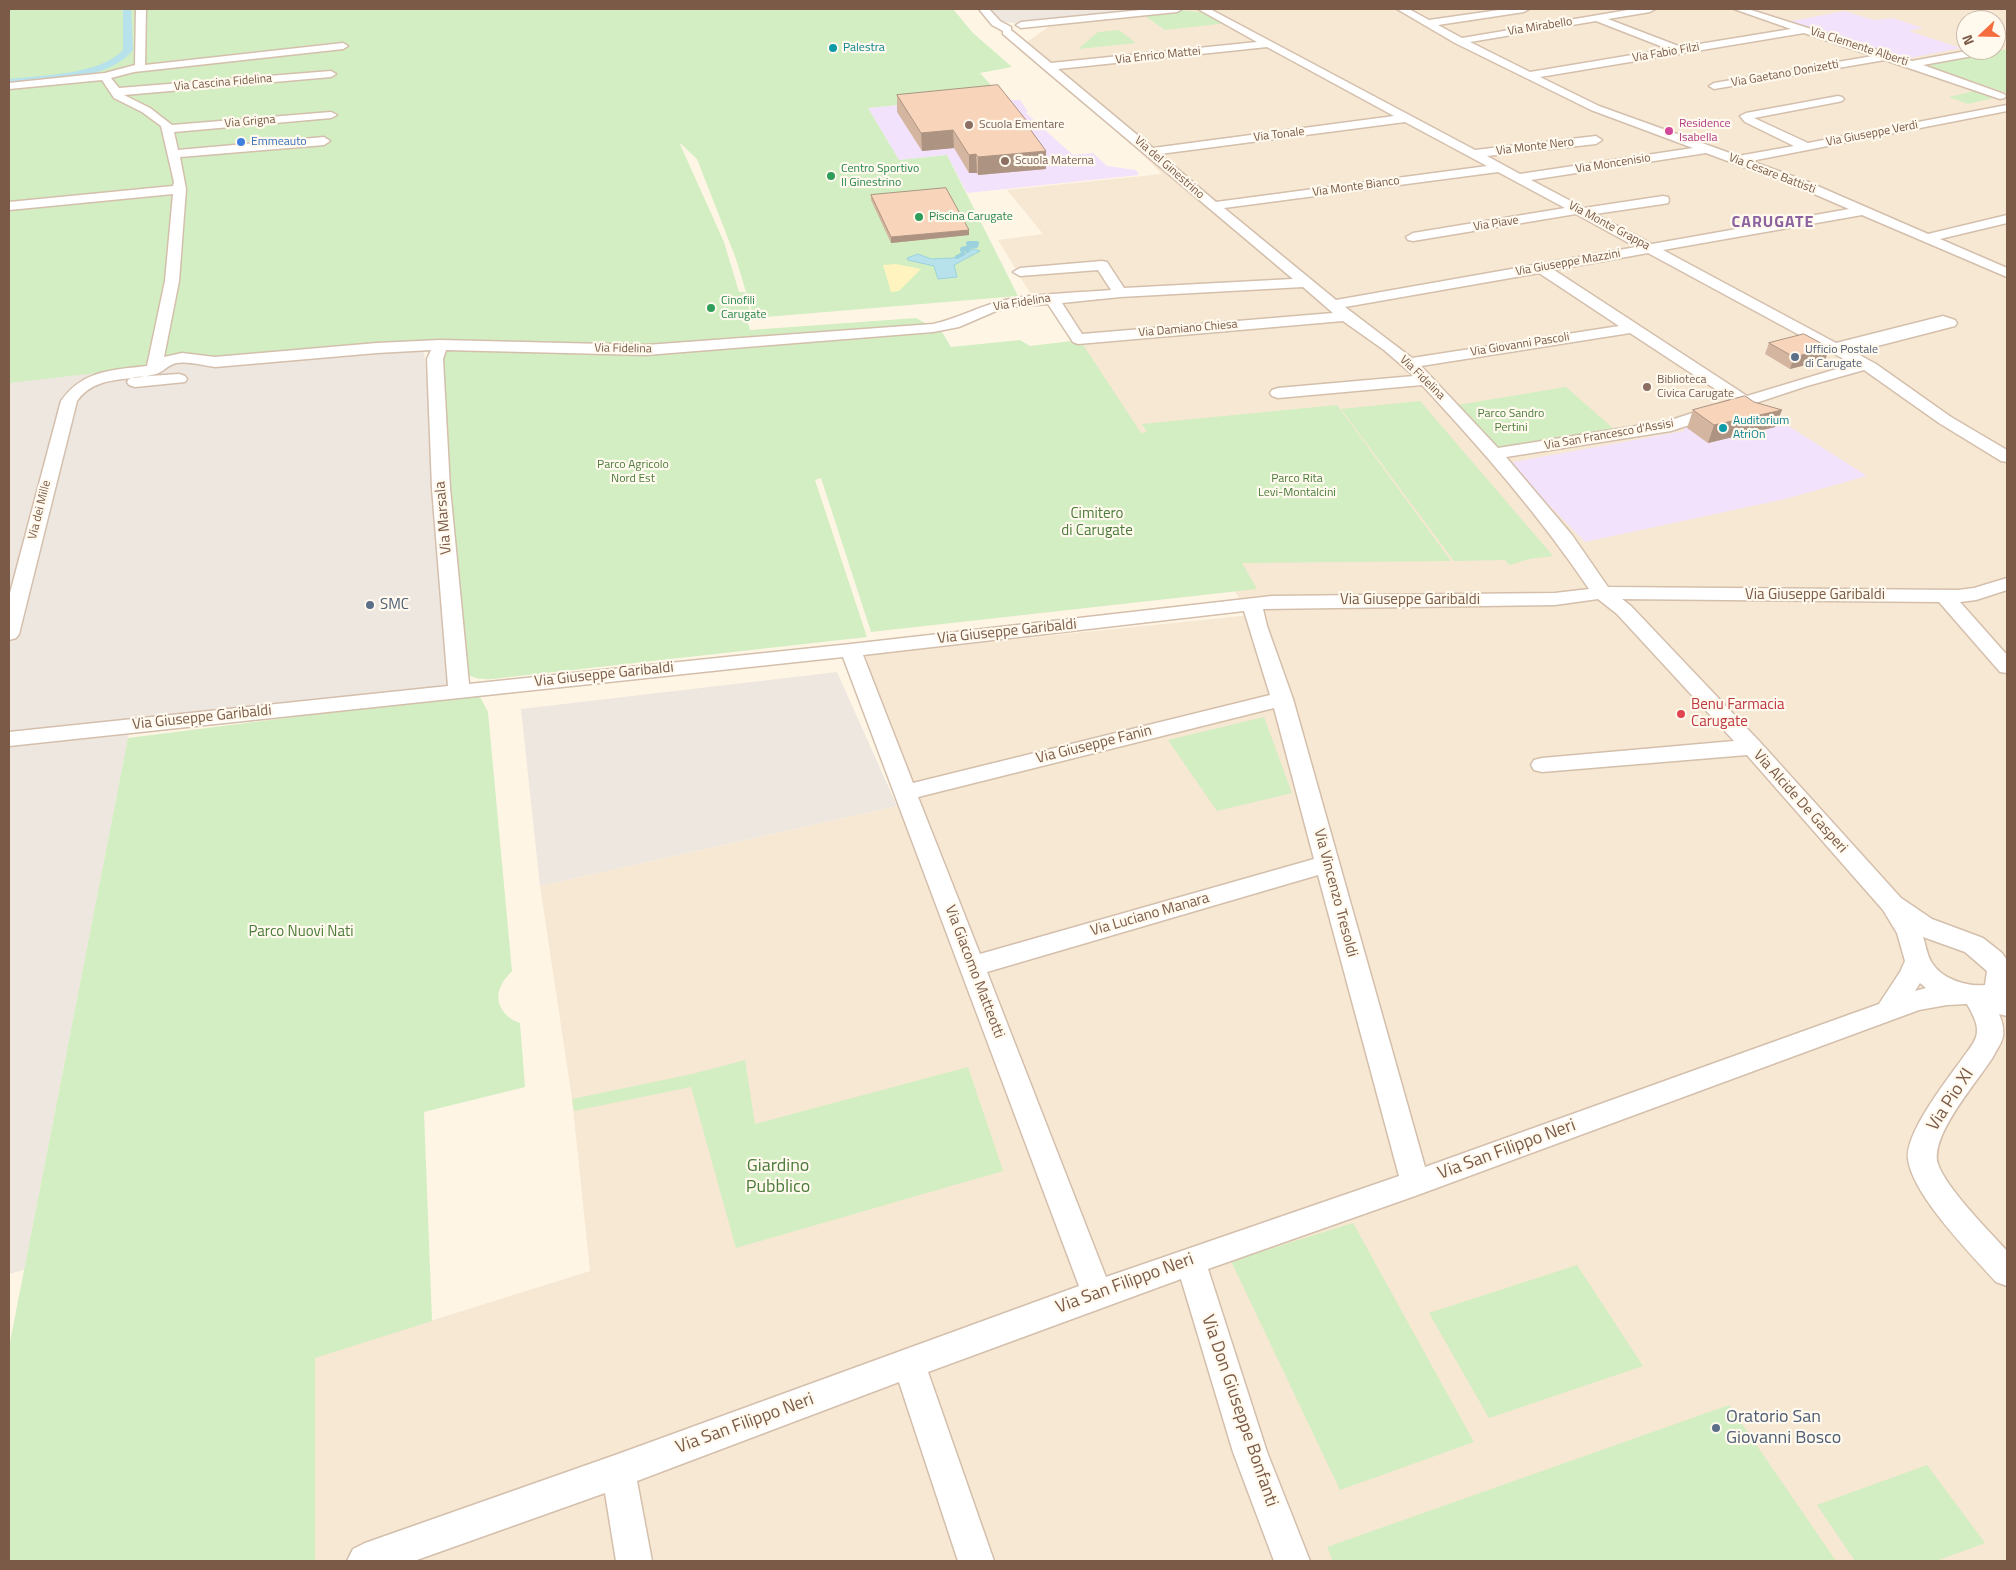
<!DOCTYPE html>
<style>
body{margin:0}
#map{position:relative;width:2016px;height:1570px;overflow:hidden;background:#fff5e5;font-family:"Titillium Web",sans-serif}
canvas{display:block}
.frame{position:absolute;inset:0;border:10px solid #7b5b47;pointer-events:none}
.north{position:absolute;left:1956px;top:10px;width:50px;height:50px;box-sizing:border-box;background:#fff9ee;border:1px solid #cabaab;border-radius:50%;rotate:249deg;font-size:14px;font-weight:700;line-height:20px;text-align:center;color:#7b5b47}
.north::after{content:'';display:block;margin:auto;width:18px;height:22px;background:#f56c3e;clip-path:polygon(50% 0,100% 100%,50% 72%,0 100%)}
</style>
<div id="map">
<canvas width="2016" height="1570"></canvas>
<div class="frame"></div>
<div class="north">N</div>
</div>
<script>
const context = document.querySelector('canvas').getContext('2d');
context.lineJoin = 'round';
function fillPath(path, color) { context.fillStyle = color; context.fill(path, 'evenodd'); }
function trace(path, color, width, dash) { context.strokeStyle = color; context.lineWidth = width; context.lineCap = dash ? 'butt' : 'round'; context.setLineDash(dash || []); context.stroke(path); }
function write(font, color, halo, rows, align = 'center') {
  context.font = font + ' "Titillium Web",sans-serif'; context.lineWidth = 4.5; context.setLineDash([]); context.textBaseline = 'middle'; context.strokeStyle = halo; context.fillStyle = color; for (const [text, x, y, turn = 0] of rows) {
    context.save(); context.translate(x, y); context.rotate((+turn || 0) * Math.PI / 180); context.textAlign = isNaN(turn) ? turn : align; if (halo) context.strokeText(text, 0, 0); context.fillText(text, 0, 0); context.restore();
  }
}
const residential = new Path2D(`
 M1156,9h851v40l-82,16 82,28v1468h-1692v-204l275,-86 -18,-172 -32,-213 357,-80 -35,-151 388,-40 -179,-278 -25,-44h-16l-32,-53 45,-6 -36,-44 155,-16 -135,-132 27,-19zM1966,20h30v30h-30z`);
const industrial = new Path2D(`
 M990,9h160l-138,14 -10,-1z
 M424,350l30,340 -323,33 -107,547 -15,4v-912l250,1z
 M837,672l60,134 -357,80 -19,-177z`);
const education = new Path2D(`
 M1844,11l30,9 19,-2 30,10 -14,3 52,17 -56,11 -118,-37z
 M1007,95l4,5h9l8,12 -2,1 47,42 20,-2 14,13 29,4 3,5 -172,18 -20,-38 -48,5 -31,-52z
 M1759,407l108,69 -82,23 -200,43 -73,-75 1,-5 171,-31v-5z`);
const green = new Path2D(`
 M9,9h944l20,24 39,34 -32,6 20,22 -132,13 31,52 48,-5 71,141 -264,22 -18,-59 -39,-100 -18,-17 45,100 15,50h6l7,26 -5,1 3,11 166,-12 26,14 9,15 69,-7 10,6 50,-6 61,93 6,-1 -5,-8 195,-19 114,156 -209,2 15,26 -386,43 -50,-154 -6,2 52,157 -375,42c-11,1 -25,-1 -30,-11l-20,-326 -122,6 -134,15h-26l-20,5 -131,15z
 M1179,10l30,3 18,10 -62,7 -23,-16z
 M1119,30l17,13 -58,6 20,-17z
 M2007,49v44l-83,-28z
 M1974,91l19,7 -25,6 -19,-7z
 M1566,387l49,43 -120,19 -38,-44z
 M1420,401l133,155 -24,3 -19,6 -5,-5 -51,1 -113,-152z
 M467,695l13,2 8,15 24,259c-3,4 -8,8 -10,13 -10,17 2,34 18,39l5,64 -101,25 8,209 -117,37v203h-306v-214l119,-609z
 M1264,717l28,76 -75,18 -49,-71z
 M745,1060l10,64 213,-57 35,104 -267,77 -45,-161 -117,24 -2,-12 120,-25z
 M1353,1223l121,219 -134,48 -109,-229z
 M1577,1265l66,101 -154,52 -60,-105z
 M1729,1405l107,156h-503l-6,-14z
 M1927,1465l58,78 -49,18h-81l-38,-56z`);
const sand = new Path2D(`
 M896,264l25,5 -22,22 -8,1 -8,-27z`);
const water = new Path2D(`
 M974,249l6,2 -26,14 3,12 -19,2 -4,-13 -26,-6 -1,-2 11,-4 13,5 22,-1 6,-1z`);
const stream = new Path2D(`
 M968,243h9l-1,3 -6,1z
 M967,251l3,-4
 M957,257l6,-3 -1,-5 8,-2`);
const canal = new Path2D(`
 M123,9h8l2,41c-23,30 -89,32 -124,35v-6c33,-4 91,-4 114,-29z`);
const minor = new Path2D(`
 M136,9h10l-1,56 198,-22 5,3 -5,3 -209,23 -23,6 8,10 212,-17 5,3 -5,3 -207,18 26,13 22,17 159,-13 6,3 -6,3 -157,14 4,18 146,-13 6,4 -6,4 -144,12 6,32 -7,92 -15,76 18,-4 33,4 162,-14 63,-3 206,5 287,-21c27,-6 50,-20 77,-25 33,-6 68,-6 101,-9l-13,-20 -78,6 -7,-4 7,-4 82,-7 5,1 17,26 169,-9 -249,-210 -41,-35v-3l-11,-6 -13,-16h10l11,12 11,6v3l40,33 206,-21 -59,-33h12l265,141 121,-14 6,4 -6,4 -109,12 33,18 173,-26 -102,-38 -136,-67 -58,-34h12l20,11 77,-11h23l-5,3 -86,13 24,13 172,-29h21l-5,3 -42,7 73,28 110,-18 -57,-20h14l164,52 60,-11h22l-5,3 -66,12 81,29 2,2 -2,2 -4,1 -115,-39 -171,29 -5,-3 5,-3 159,-27 -69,-23 -264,44 59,29 139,50 56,-10 -49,-24 -5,-6 6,-3 92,-17 4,1 2,2 -2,2 -4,1 -84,16 54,25 199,-38v6l-256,50 55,20 122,53 79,-19v8l-67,16 67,29v9l-145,-62 -199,35 173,93 107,-27 12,4 2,3 -2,3 -101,26 22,12 75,53 56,33v12l-6,-1 -62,-38 -75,-53 -57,16 -136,45 -165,26 66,78 36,52 350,3 16,-2 33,-10v12l-31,10 -16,2 47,53v18l-7,-1 -61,-70 -317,-3 9,7 129,136 141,156 31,21 51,19 19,15 5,7v56l-8,-2c3,7 5,14 4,22 -1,7 -7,14 -10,21 -15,24 -64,79 -55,107 8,24 51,67 69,87v35l-11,-4c-25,-28 -83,-86 -88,-123 -3,-26 39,-79 54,-100 4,-6 12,-15 14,-22 4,-11 -4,-24 -9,-33l-20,1 -28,5 -504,186 -207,73 59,183 43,109h-36l-41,-109 -52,-173 -253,93 66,189h-36l-59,-179 -262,99 15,80h-36l-11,-68 -191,68h-67l6,-12 12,-6 253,-89 461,-168 -236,-629 -834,89v-14l439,-46 -16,-198 -5,-129 4,-9 -54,3 -162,14c-13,-2 -26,-6 -39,-4 -8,2 -13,9 -20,11 -28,8 -60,0 -79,27l-58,233 -3,4 -7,2v-43l52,-196c22,-31 51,-31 86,-35l18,-85 8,-87 -164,16v-8l164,-16 1,-4 -13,-56 -19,-14 -28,-14 -12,-18 -93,9v-6l96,-10 30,-8zM1596,21l72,28 -138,23 -60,-30zM1267,47l127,69 -241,32 -95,-79zM1405,122l82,44 -271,36 -56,-48zM1706,153l92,34 51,22 -197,35 -57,-30 68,-10 5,-1 1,-3 -1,-3 -5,-1 -79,12 -53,-28zM1498,172l67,36 -152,25 -7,4 2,3 5,1 163,-27 60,33 -300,53 -112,-92zM1648,253l181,98 24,13 -106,32 -193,-126zM1539,273l80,53 -207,32 -67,-51zM1303,287l30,26 -251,21 -20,-31 58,-6zM1048,304l25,38 5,2 265,-23 41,29 30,26 -136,12 -6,2 -2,3 2,3 6,2 144,-13c60,65 118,131 167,204l-34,4 -283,3 -421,48 -382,40 -19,-196 -7,-129 3,-9 200,5 287,-23 26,-5 37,-16 16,-4zM1630,333l102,67 -64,21 -170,27 -77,-82zM1598,599l19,15 117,127 -192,17 -8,2 -3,5 3,5 8,2 205,-17 136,155 14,23 8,28 -5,11 -21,32 -454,163 -132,-468 -26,-73 -4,-17 292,-4zM1244,611l26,84 -357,88 -50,-128zM1274,708l40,151 -334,95 -62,-157zM1318,875l81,301 -293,101 -119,-305zM1923,937l42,15 22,19 -2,14c-18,2 -43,-6 -53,-22 -5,-7 -6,-18 -9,-26zM1920,983l6,5 -11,3z
 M1151,9h31l-5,3 -156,16 -5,-3 5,-3z
 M179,374l6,2 2,3 -2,3 -50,5 -6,-2 -2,-3 2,-3 6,-2z`);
const wall = new Path2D(`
 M897,95l133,33 16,41 -68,6 -1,-2h-8l-15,-25 -32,3 -25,-39z
 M871,195l98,40 -78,8 -20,-43z
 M1769,343l56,17 -35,9 -25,-15z
 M1693,410l82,17 -67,16 -21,-15z`);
const shadedWall = new Path2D(`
 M953,130l1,18 -32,3 -1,-18z
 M1046,151v18l-68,6v-18z
 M976,154l1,19h-8v-18z
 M969,230v5l-78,8v-6z
 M1830,348l-5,12 -35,9 4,-12z
 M1782,410l-7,17 -67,16 6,-18z`);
const building = new Path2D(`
 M998,85l32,40h-3l19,26 -68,6 -2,-3 -7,1 -16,-25 -32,3 -24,-38z
 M946,188l23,42 -78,7 -20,-42z
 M1804,334l26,14 -36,9 -25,-14z
 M1745,396l9,6 28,8 -68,15 -21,-15z`);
const markers = [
 [833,48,5,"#0f9aa8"],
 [969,125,5,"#8d6e63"],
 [1669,131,5,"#d1479c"],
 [241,142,5,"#3f7fe0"],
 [1005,161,5,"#8d6e63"],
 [831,176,5,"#2e9e5b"],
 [919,217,5,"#2e9e5b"],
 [711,308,5,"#2e9e5b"],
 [1795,357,5,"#5c6f8a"],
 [1647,387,5,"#8d6e63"],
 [1723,428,5,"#0f9aa8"],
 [370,605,5,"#5c6f8a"],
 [1681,714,5,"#e0444e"],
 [1716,1428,5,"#5c6f8a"]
];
const farStreetnames = [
 ["Via Mirabello",1540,27,-9],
 ["Via Clemente Alberti",1859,47,18],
 ["Via Fabio Filzi",1666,53,-10],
 ["Via Enrico Mattei",1158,56,-6],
 ["Via Gaetano Donizetti",1785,74,-10],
 ["Via Cascina Fidelina",223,83,-5],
 ["Via Grigna",250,122,-5],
 ["Via Giuseppe Verdi",1872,134,-11],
 ["Via Tonale",1279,135,-7],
 ["Via Monte Nero",1535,147,-7],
 ["Via Moncenisio",1613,164,-9],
 ["Via del Ginestrino",1169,168,41],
 ["Via Cesare Battisti",1772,174,21],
 ["Via Monte Bianco",1356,187,-8],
 ["Via Piave",1496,224,-9],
 ["Via Monte Grappa",1609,226,28],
 ["Via Giuseppe Mazzini",1568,263,-10],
 ["Via Fidelina",1022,303,-9],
 ["Via Damiano Chiesa",1188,329,-5],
 ["Via Giovanni Pascoli",1520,345,-9],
 ["Via Fidelina",623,349,1],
 ["Via Fidelina",1422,378,44],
 ["Via San Francesco d'Assisi",1609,435,-10],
 ["Via dei Mille",40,510,-76]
];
const farCulturenames = [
 ["Palestra",843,48],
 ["Auditorium",1733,421],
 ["AtriOn",1733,435]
];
const farHotelnames = [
 ["Residence",1679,124],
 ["Isabella",1679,138]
];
const farEducationnames = [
 ["Scuola Ementare",979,125],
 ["Scuola Materna",1015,161],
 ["Biblioteca",1657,380],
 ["Civica Carugate",1657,394]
];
const farShopnames = [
 ["Emmeauto",251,142]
];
const farLeisurenames = [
 ["Centro Sportivo",841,169],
 ["Il Ginestrino",841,183],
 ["Piscina Carugate",929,217],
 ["Cinofili",721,301],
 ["Carugate",721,315]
];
const farServicenames = [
 ["Ufficio Postale",1805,350],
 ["di Carugate",1805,364]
];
const farParknames = [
 ["Parco Sandro",1511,414],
 ["Pertini",1511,428],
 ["Parco Agricolo",633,465],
 ["Nord Est",633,479],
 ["Parco Rita",1297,479],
 ["Levi-Montalcini",1297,493]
];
const parkNames = [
 ["Cimitero",1097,514],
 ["di Carugate",1097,531],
 ["Parco Nuovi Nati",301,932]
];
const streetNames = [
 ["Via Marsala",444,518,-95],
 ["Via Giuseppe Garibaldi",1815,595],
 ["Via Giuseppe Garibaldi",1410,600],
 ["Via Giuseppe Garibaldi",1007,632,-6],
 ["Via Giuseppe Garibaldi",604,675,-6],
 ["Via Giuseppe Garibaldi",202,718,-6],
 ["Via Giuseppe Fanin",1094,745,-14],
 ["Via Alcide De Gasperi",1800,802,48],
 ["Via Vincenzo Tresoldi",1335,893,75],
 ["Via Luciano Manara",1150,915,-16],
 ["Via Giacomo Matteotti",974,972,69]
];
const serviceNames = [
 ["SMC",380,605]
];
const healthNames = [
 ["Benu Farmacia",1691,705],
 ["Carugate",1691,722]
];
const farDistrictnames = [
 ["CARUGATE",1773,223]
];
const nearStreetnames = [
 ["Via Pio XI",1951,1100,-57],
 ["Via San Filippo Neri",1507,1150,-20],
 ["Via San Filippo Neri",1125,1284,-20],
 ["Via Don Giuseppe Bonfanti",1239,1411,71],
 ["Via San Filippo Neri",745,1424,-20]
];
const nearParknames = [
 ["Giardino",778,1167],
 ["Pubblico",778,1188]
];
const nearServicenames = [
 ["Oratorio San",1726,1418],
 ["Giovanni Bosco",1726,1439]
];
fillPath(residential, '#f7e8d3');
fillPath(industrial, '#eee7e0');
fillPath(education, '#f3e2fb');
fillPath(green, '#d2eec2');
fillPath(sand, '#fff3bf');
fillPath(water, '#b7e2eb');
trace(water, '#9cd2de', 1);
trace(stream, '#9cd2de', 4);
fillPath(canal, '#b7e2eb');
trace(minor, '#d4bfac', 3);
fillPath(minor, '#fff');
fillPath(wall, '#d4b6a0');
fillPath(shadedWall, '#ad9482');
fillPath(building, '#f7d4ba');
trace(building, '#ad9482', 1);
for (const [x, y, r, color] of markers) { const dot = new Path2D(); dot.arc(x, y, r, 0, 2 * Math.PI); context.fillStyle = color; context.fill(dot); trace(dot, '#fff9ee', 2); }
write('12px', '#7b5b47', '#fff9ee', farStreetnames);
write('12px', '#0d838f', '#fff9ee', farCulturenames, 'left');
write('12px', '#b23c85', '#fff9ee', farHotelnames, 'left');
write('12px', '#785e54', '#fff9ee', farEducationnames, 'left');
write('12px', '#366cbe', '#fff9ee', farShopnames, 'left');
write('12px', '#27864d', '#fff9ee', farLeisurenames, 'left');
write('12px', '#4e5e75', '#fff9ee', farServicenames, 'left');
write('12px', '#4c7c3b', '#fff9ee', farParknames);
write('15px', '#4c7c3b', '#fff9ee', parkNames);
write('15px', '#7b5b47', '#fff9ee', streetNames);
write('15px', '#4e5e75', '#fff9ee', serviceNames, 'left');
write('15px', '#be3a42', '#fff9ee', healthNames, 'left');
context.letterSpacing = '1px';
write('bold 16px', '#8c629f', '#fff9ee', farDistrictnames);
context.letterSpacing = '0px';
write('18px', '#7b5b47', '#fff9ee', nearStreetnames);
write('18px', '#4c7c3b', '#fff9ee', nearParknames);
write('18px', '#4e5e75', '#fff9ee', nearServicenames, 'left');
</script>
